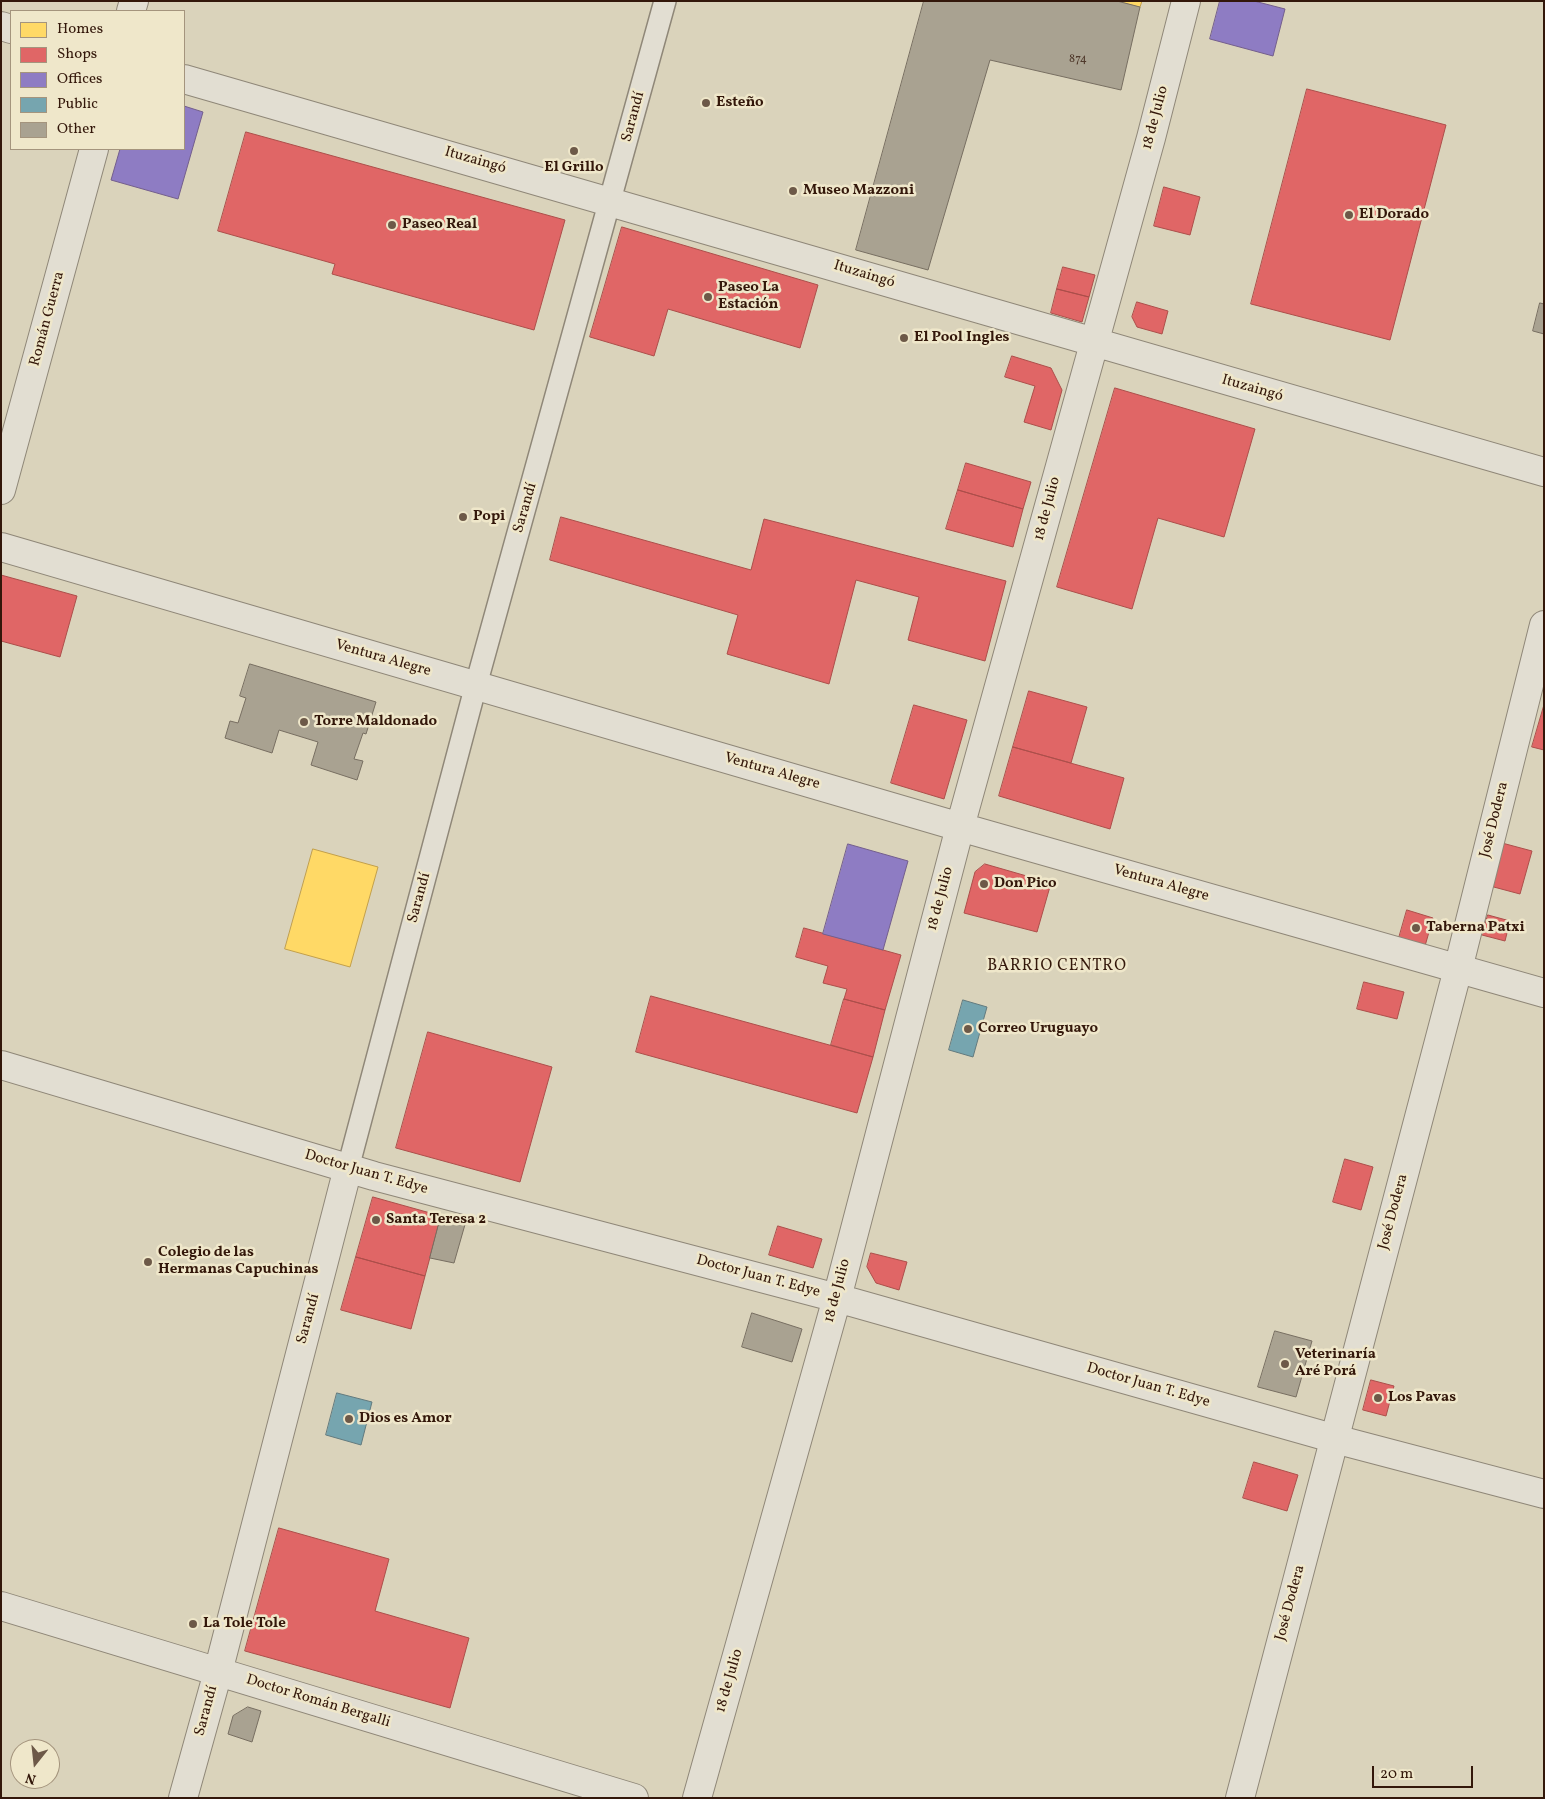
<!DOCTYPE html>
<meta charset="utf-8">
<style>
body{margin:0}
#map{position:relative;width:1545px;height:1799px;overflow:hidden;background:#dad3bb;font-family:Vollkorn,serif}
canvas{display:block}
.frame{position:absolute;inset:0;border:2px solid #33170a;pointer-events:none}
.legend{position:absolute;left:10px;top:10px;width:175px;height:140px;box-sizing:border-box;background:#efe7ca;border:1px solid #a4947d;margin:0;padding:6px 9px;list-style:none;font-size:15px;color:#33170a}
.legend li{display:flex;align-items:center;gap:10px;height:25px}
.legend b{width:25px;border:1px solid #a4947d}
.north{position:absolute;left:10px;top:1739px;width:50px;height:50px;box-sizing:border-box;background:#efe7ca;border:1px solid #a4947d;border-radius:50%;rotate:196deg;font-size:14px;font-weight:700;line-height:20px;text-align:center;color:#33170a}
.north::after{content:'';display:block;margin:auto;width:18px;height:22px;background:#6d5948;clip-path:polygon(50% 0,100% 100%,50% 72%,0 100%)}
.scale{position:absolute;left:1372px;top:1766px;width:101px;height:22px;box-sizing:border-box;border:2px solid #33170a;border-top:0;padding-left:6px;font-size:15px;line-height:18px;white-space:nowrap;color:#33170a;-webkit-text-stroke:4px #efe7ca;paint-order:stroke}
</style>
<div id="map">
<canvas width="1545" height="1799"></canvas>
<div class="frame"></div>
<ul class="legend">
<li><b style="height:14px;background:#ffd966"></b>Homes</li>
<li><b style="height:14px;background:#e06666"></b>Shops</li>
<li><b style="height:14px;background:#8e7cc3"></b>Offices</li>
<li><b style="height:14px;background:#76a5af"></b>Public</li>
<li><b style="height:14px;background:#a9a291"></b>Other</li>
</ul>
<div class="north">N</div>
<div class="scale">20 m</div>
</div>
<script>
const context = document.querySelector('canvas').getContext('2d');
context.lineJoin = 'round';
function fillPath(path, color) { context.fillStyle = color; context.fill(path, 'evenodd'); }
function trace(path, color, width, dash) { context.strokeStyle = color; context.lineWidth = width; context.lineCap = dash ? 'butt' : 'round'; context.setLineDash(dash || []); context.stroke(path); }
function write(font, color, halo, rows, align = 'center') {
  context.font = font + ' Vollkorn,serif'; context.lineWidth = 5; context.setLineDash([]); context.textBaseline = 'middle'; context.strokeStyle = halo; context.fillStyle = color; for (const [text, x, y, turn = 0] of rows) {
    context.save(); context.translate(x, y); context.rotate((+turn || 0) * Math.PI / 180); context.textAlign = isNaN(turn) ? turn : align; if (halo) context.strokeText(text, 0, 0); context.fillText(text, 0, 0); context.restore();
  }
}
const homes = new Path2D(`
 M1117,1h25l-2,6z
 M313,849l65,18 -28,100 -65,-18z`);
const shops = new Path2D(`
 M1307,89l139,36 -56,215 -139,-36z
 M246,132l319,88 -31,110 -202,-56 3,-10 -117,-33z
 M1164,187l36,10 -10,38 -36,-9z
 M622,227l196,58 -18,63 -132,-39 -14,47 -64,-19z
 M1063,267l32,8 -6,22 -32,-8z
 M1057,289l32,8 -7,25 -31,-9z
 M1137,302l31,9 -6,23 -25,-7 -5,-10z
 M1012,356l39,12 11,22 -11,40 -27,-8 11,-36 -30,-9z
 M1115,388l140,41 -31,108 -66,-19 -26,91 -75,-22z
 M966,463l65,19 -8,27 -65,-19z
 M958,490l65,19 -10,38 -67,-18z
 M561,517l190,53 13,-51 242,62 -21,80 -77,-21 11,-43 -63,-17 -27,104 -102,-30 11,-39 -188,-55z
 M1,575l76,21 -17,61 -59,-16z
 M1029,691l58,16 -16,56 -58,-16z
 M914,705l53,15 -23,79 -53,-16z
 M1544,705v45l-12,-3z
 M1013,747l111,31 -14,51 -111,-33z
 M1502,843l30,8 -12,43 -30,-8z
 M985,864l66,19 -14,49 -73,-19 11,-41z
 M1407,910l26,8 -8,28 -26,-8z
 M1488,915l22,6 -5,20 -23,-6z
 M804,928l97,27 -16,55 -41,-11 3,-10 -24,-6 5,-17 -32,-9z
 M1364,982l40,10 -7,27 -40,-10z
 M651,996l222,61 -16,56 -221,-61z
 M844,999l41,11 -12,47 -42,-12z
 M428,1032l124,35 -32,115 -124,-34z
 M1345,1159l28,8 -12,43 -28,-8z
 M373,1197l68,19 -16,60 -69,-19z
 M778,1226l44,13 -9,29 -44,-13z
 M871,1253l36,9 -8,28 -23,-7 -9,-16z
 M356,1257l69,19 -14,53 -70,-19z
 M1371,1380l23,6 -8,30 -23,-6z
 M1254,1462l44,13 -11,36 -44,-13z
 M279,1528l110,31 -14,52 94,27 -19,70 -205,-57z`);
const offices = new Path2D(`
 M1220,1h34l31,8 -12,47 -63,-17z
 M184,106l19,6 -25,87 -67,-19 9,-31h64z
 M848,844l60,17 -25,89 -60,-16z`);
const public = new Path2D(`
 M963,1000l24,7 -14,50 -24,-7z
 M337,1393l35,9 -11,43 -35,-10z`);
const building = new Path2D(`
 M924,1h193l23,6 -19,83 -131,-30 -62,210 -72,-20z
 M1540,303l4,1v30l-11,-3z
 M250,664l126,38 -10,32 -3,-1 -9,26 9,2 -6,19 -46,-15 7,-23 -39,-12 -7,23 -47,-15 5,-17 8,2 8,-25 -6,-2z
 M441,1216l25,5 -12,42 -24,-5z
 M752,1313l50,16 -10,33 -50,-15z
 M1275,1331l37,10 -16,56 -38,-10z
 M248,1707l13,4 -9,31 -24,-8 5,-18z`);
const pedestrian = new Path2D(`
 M348,1168l128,-483 189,-684`);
const minor = new Path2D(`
 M131,11l3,-10
 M1,26l10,3
 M184,79c454,129 906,264 1360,393
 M1,490l93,-341
 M1,547l959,280 584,166
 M1,1065l373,111 463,122 513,145 194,51
 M697,1798l140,-500 123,-471 191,-689 35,-137`);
const tertiary = new Path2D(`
 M1,1606l633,192
 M183,1798l35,-126 130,-504
 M1240,1798l218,-829 86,-344`);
const markers = [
 [706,103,5,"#6d5948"],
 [574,151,5,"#6d5948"],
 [793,191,5,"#6d5948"],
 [1349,215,5,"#6d5948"],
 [392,225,5,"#6d5948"],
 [708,297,5,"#6d5948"],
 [904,338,5,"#6d5948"],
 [463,517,5,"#6d5948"],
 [304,722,5,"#6d5948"],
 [984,884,5,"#6d5948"],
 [1416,928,5,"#6d5948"],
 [968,1029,5,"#6d5948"],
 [376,1220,5,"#6d5948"],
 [148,1262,5,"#6d5948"],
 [1285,1364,5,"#6d5948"],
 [1378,1398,5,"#6d5948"],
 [349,1419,5,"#6d5948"],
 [193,1624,5,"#6d5948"]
];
const numberNames = [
 ["874",1078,60]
];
const poiNames = [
 ["Esteño",716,103],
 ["El Grillo",574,168,"center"],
 ["Museo Mazzoni",803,191],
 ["El Dorado",1359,215],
 ["Paseo Real",402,225],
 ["Paseo La",718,288],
 ["Estación",718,305],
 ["El Pool Ingles",914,338],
 ["Popi",473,517],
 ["Torre Maldonado",314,722],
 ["Don Pico",994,884],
 ["Taberna Patxi",1426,928],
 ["Correo Uruguayo",978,1029],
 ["Santa Teresa 2",386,1220],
 ["Colegio de las",158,1253],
 ["Hermanas Capuchinas",158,1270],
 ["Veterinaría",1295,1355],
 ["Aré Porá",1295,1372],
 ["Los Pavas",1388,1398],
 ["Dios es Amor",359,1419],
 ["La Tole Tole",203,1624]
];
const streetNames = [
 ["Sarandí",634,117,-75],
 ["18 de Julio",1156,118,-75],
 ["Ituzaingó",475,161,16],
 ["Ituzaingó",864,275,17],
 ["Román Guerra",48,319,-75],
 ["Ituzaingó",1252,389,16],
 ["Sarandí",526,508,-74],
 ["18 de Julio",1048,509,-75],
 ["Ventura Alegre",383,659,16],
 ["Ventura Alegre",772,772,16],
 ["José Dodera",1495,820,-76],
 ["Ventura Alegre",1161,884,16],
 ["Sarandí",420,898,-75],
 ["18 de Julio",941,899,-75],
 ["Doctor Juan T. Edye",366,1173,16],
 ["José Dodera",1394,1212,-75],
 ["Doctor Juan T. Edye",758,1277,15],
 ["18 de Julio",838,1291,-75],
 ["Sarandí",309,1319,-75],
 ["Doctor Juan T. Edye",1148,1386,16],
 ["José Dodera",1291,1603,-75],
 ["18 de Julio",730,1681,-74],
 ["Doctor Román Bergalli",318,1702,17],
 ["Sarandí",207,1711,-75]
];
const neighbourhoodNames = [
 ["BARRIO CENTRO",1057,967]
];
fillPath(homes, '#ffd966');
trace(homes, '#c29f4a', 1);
fillPath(shops, '#e06666');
trace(shops, '#ac4e4a', 1);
fillPath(offices, '#8e7cc3');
trace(offices, '#735e8c', 1);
fillPath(public, '#76a5af');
trace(public, '#627a7e', 1);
fillPath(building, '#a9a291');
trace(building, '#776e61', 1);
trace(pedestrian, '#8f8778', 24);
trace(minor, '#8f8778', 30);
trace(tertiary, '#8f8778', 30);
trace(pedestrian, '#e2ded2', 21);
trace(minor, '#e2ded2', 28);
trace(tertiary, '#e2ded2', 28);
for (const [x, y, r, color] of markers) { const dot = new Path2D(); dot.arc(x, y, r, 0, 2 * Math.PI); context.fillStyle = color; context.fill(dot); trace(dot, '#efe7ca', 2); }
write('12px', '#503a2c', null, numberNames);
write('bold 15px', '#33170a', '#efe7ca', poiNames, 'left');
write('15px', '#33170a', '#efe7ca', streetNames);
context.letterSpacing = '1px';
write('16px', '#33170a', '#efe7ca', neighbourhoodNames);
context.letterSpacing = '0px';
</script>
